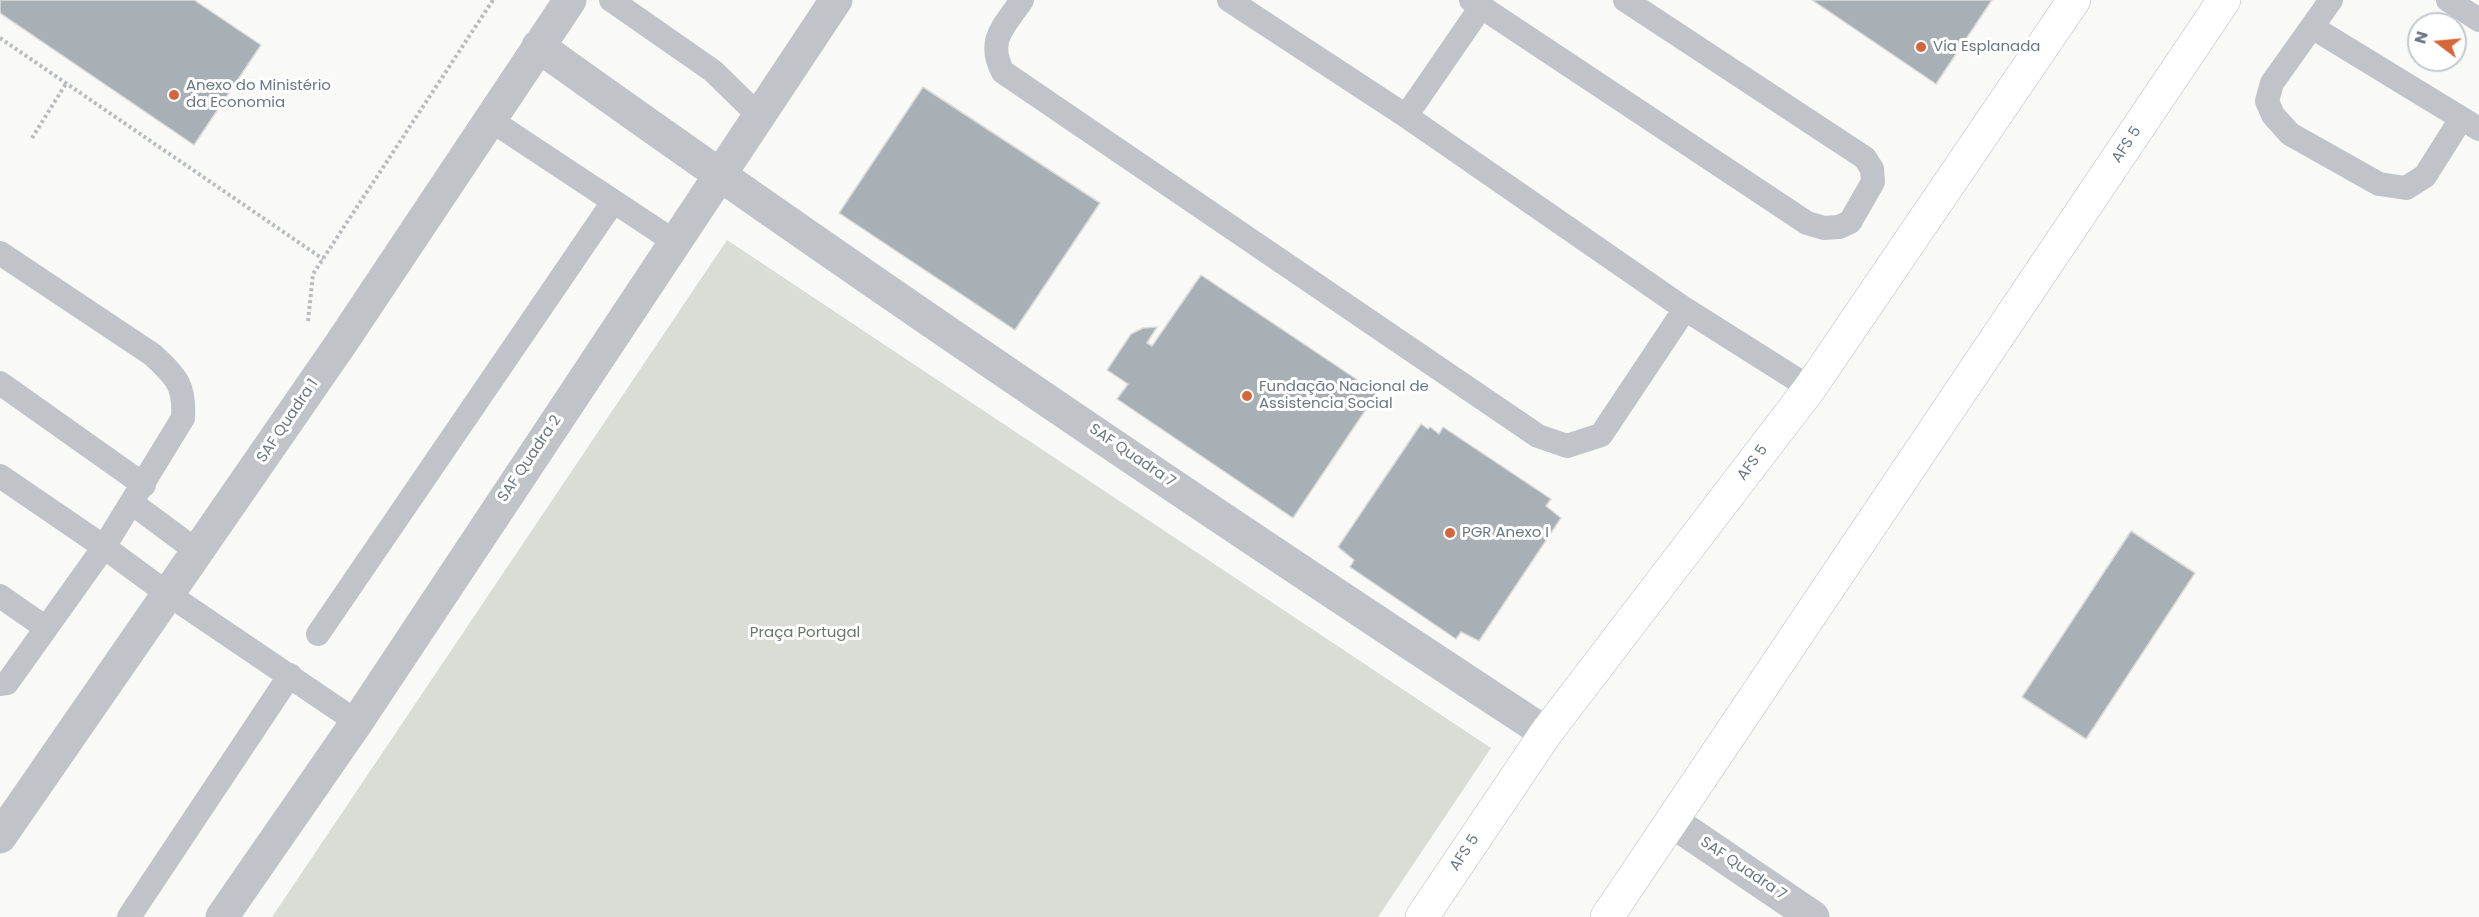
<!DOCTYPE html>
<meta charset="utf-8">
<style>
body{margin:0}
#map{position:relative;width:2479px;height:917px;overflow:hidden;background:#f9f9f7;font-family:Poppins,sans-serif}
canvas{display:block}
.north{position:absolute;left:2407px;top:12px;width:60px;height:60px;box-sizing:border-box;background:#fff;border:2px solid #c3c9ce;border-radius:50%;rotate:286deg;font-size:16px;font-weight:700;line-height:24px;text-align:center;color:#6a7885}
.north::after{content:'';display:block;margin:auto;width:21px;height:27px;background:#d5663b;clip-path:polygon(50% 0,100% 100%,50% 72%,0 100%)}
</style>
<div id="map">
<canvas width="2479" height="917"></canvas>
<div class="north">N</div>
</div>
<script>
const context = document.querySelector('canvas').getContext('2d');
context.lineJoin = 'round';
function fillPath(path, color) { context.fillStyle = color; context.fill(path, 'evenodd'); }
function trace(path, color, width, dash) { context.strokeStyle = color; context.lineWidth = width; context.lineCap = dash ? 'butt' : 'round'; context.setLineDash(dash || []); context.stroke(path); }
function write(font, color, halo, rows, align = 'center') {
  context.font = font + ' Poppins,sans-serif'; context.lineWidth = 6; context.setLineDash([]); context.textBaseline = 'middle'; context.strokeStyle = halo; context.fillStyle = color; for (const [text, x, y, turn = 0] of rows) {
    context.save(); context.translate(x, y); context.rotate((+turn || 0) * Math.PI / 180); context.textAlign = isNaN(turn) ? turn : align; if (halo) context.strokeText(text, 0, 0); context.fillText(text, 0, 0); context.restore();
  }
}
const green = new Path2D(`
 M727,240l764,508 -113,169h-1106z`);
const building = new Path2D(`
 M0,0h194l67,45 -67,100 -194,-132z
 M1812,0h180l-56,84z
 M923,87l177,116 -85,127 -176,-117z
 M1201,275l176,118 -84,125 -176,-119 11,-15 -21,-14 24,-36 12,-6 14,-1 -10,16 5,3z
 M1421,424l7,5 2,-2 9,7 4,-7 108,72 -5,7 15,12 -82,123 -18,-9 -5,7 -106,-72 4,-7 -16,-13z
 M2131,531l64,42 -109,166 -64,-42z`);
const path = new Path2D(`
 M0,38l323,221
 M32,138l35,-56
 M308,321l5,-47 180,-274`);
const service = new Path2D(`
 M611,0l102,71 46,45
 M1022,0c-18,27 -36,40 -19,72l535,364 29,10 34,-11 84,-126
 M1229,0l177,116 279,193 125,79
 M1471,0l336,223 17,5 15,-1 11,-5 23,-40 -1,-13 -7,-11 -240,-158
 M2331,0l-59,83 -5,18 6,14 17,19 89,50 27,4 19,-12 36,-57
 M2448,0l31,20
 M2312,27l167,102
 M1406,116l75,-109
 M489,119l186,123
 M0,253l153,102c23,22 32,29 30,63l-79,129 -97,136 -7,1
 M0,383l144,102
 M0,476l104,71 64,47 189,128
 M132,503l66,49
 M0,596l46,32
 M318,634l295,-432
 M129,917l161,-242`);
const tertiary = new Path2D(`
 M538,46c331,237 668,464 1008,687
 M1673,822l140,95
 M0,837l342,-495 228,-342
 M222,917l135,-195 479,-722`);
const secondary = new Path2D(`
 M1422,917l124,-184 264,-345 264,-388
 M1607,917l617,-917`);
const markers = [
 [1921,47,6,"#d5663b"],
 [174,95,6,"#d5663b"],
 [1247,396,6,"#d5663b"],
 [1450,533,6,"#d5663b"]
];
const poiNames = [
 ["Via Esplanada",1933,47],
 ["Anexo do Ministério",186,86],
 ["da Economia",186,103],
 ["Fundação Nacional de",1259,387],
 ["Assistencia Social",1259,404],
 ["PGR Anexo I",1462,533]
];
const streetNames = [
 ["AFS 5",2127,145,-56],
 ["SAF Quadra 1",288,421,-56],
 ["SAF Quadra 7",1132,456,34],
 ["SAF Quadra 2",530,459,-56],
 ["AFS 5",1753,463,-53],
 ["AFS 5",1465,853,-56],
 ["SAF Quadra 7",1743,869,34]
];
const parkNames = [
 ["Praça Portugal",805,633]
];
fillPath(green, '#d9ddd6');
fillPath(building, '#a8afb5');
trace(building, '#dbdbd9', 1.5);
trace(secondary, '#b3b8bd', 34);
trace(path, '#b9bcbf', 4, [3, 3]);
trace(service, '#c0c4c8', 24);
trace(tertiary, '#c0c4c8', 33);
trace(secondary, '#fff', 33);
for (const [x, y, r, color] of markers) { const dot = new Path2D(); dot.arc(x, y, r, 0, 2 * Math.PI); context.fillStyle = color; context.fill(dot); trace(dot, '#fff', 2); }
write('15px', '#6a7885', '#fff', poiNames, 'left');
write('15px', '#6a7885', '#fff', streetNames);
write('15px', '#677865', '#fff', parkNames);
</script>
